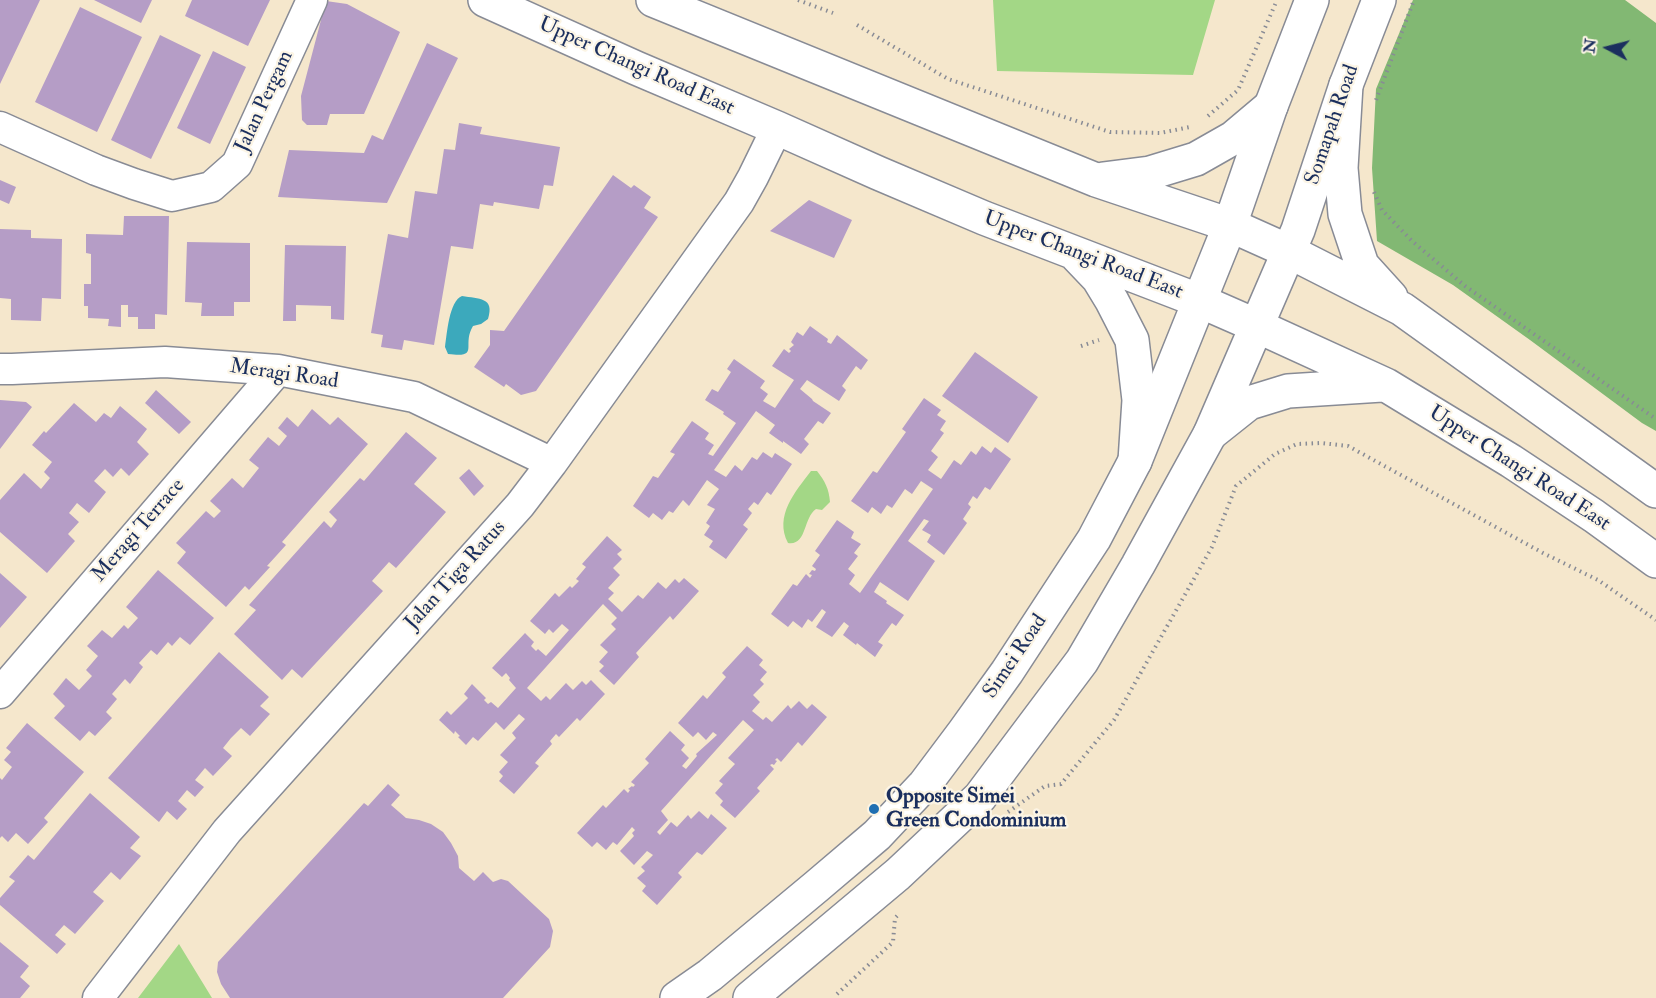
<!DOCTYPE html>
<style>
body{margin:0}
#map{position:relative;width:1656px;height:998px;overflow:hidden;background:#f5e7cc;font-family:"IM FELL Double Pica",serif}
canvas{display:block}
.north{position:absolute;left:1578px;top:18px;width:60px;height:60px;-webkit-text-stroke:4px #fcf5e5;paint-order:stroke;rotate:277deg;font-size:16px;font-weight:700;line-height:24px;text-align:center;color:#1b2f5e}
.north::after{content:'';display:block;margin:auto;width:21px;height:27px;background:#1b2f5e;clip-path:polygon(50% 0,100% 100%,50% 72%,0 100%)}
</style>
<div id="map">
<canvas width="1656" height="998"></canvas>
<div class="north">N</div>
</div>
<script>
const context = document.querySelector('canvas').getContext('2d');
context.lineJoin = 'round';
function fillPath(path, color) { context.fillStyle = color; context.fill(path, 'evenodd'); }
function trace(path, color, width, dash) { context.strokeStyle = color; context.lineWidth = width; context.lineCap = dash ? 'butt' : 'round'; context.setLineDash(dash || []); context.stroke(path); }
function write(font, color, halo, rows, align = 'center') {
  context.font = font + ' "IM FELL Double Pica",serif'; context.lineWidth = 4.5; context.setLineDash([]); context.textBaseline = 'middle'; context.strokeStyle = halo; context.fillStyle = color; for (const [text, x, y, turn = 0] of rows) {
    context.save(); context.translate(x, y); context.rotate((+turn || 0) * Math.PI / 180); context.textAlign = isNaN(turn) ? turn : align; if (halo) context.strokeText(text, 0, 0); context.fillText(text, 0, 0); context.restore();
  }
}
const green = new Path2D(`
 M993,0h222l-22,75 -196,-4z
 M811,471h6c8,10 12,18 13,31l-8,8 -6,-1c-13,9 -9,37 -28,34 -14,-27 7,-51 23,-72z
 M179,944l33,54h-74z`);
const forest = new Path2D(`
 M1413,0h212l31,23v408l-14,-8 -112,-83 -77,-55 -76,-44 -5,-73 4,-79z`);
const water = new Path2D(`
 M462,296c17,3 33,1 26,23l-7,5 -8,2c-12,20 8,32 -25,28l-3,-7c2,-13 4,-46 17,-51z`);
const building = new Path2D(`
 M0,0h40l-40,84z
 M94,0h58l-11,23z
 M192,0h78l-22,46 -63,-30z
 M326,1l21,3 53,28 -36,82h-34l-3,11h-20l-5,-5 -1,-24z
 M80,7l62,30 -45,95 -62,-30z
 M160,35l41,20 -50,104 -40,-19z
 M427,43l31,15 -71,145 -109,-6 11,-47 75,3 8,-18 11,5z
 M213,51l33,16 -36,77 -33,-16z
 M459,123l23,4 -2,7 80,13 -7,39 -9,-1 -5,24 -45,-7 -1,4 -13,-2 -7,45 -22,-3 -17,99 -30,-5 -2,10 -21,-3 2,-12 -12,-2 17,-99 20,4 7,-47 22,3 7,-45 11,1z
 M613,175l18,13 3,-3 17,12 -7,11 14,9 -122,174 -15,4 -15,-11 -2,3 -30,-20 16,-22v-15l14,1z
 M0,180l16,7 -7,17 -9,-4z
 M809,200l43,20 -18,38 -64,-27z
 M124,216h45l-2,99 -12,-1v15h-17v-12h-10v-12h-7v22l-13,-1 1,-7 -21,-1v-12h-4v-22h7v-30l-5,-1v-19l37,1z
 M0,229l31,1v8l31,1 -1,60 -19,-1 -1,23 -30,-1v-21l-11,-1z
 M187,242l63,1v59h-16v14h-33l1,-13 -17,-1z
 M285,245l61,1 -2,74 -13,-1v-13l-35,-1v16h-13z
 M810,326l18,13 -1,3 4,2 6,-9 31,25 -7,10 -5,-4 -14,20 4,4 -7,11 -32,-21 -7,9 12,10 1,2 18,12 -8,11 -5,-3 -14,18 5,5 -8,10 -18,-13v2l-14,-10 6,-8 -19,-14 -42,59 12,7 9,-12 7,6 10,-14 5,3 6,-8 9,6 3,-5 17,11 -21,31 -4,-3 -9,13 -4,-3 -6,7 4,4 -9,12 5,4 -22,30 -17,-12 4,-6 -9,-6 6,-9 -4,-3 9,-14 -8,-4 12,-16 -12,-9 -18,26 -6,-6 -10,13 -4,-2 -7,9 -9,-7 -4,5 -16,-12 20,-30 5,2 17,-24 -5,-2 22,-31 17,12 -4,6 9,6 -6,9 5,2 23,-33 -13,-9 1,-2 -19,-12 7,-11 6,3 13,-20 -4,-3 7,-10 31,22 -5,7 8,6 -5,7 12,7 19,-28 -22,-14 12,-17 5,4 2,-2 -2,-2 5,-4 -3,-3 6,-10 6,4z
 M975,352l63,45 -30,46 -66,-47z
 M156,390l35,32 -12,12 -34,-31z
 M924,398l17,12 -4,5 9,6 -6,9 4,3 -13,18 7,6 -10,13 13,9 13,-19 7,5 10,-14 5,4 6,-9 9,7 4,-6 16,12 -21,31 -5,-3 -8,12 -4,-3 -5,8 3,3 -8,12 4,4 -23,32 -17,-13 4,-7 -9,-5 7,-9 -5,-2 -16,22 27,20 -27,40 -28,-19 -6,10 13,9 -1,2 18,12 -8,11 -4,-3 -14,19 5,3 -8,12 -18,-14 -1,2 -13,-10 6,-9 -5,-4 -12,15 -16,-10 10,-15 -4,-3 -10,13 -4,-3 -6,9 -9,-7 -5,6 -17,-13 22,-30 4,2 9,-12 4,4 2,-3 -3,-1 3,-4 3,1 1,-2 -4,-3 8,-11 -5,-4 22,-31 17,12 -3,6 10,6 -7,9 4,3 -10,13 7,6 -6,9 11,9 73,-104 -12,-8 -9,13 -7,-5 -13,19 -5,-3 -6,9 -9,-7 -4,6 -17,-12 22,-30 4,2 29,-41 -4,-3z
 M0,400l26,2 6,5 -32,42z
 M74,403l22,19 8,-9 7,5 9,-12 27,23 -10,13 12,12 -20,22 -8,-8 -8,9 -8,-8 -11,12 12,11 -17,21 -12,-10 -8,10 10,9 -11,12 7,7 -28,32 -47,-41v-32l24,-27 17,16 9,-11 -6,-6 8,-10 -20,-17 12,-14 2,2z
 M312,409l18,16 8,-8 30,27 -86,98 4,3 -19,21 3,1 -21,23 -4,-4 -19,21 -49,-44 9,-11 -10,-9 30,-32 8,7 7,-7 -11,-10 22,-23 11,10 16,-20 -10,-8 9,-11 10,-12 11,9 8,-10 -9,-8 9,-11 11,10z
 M406,432l31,26 -23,26 32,28 -50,56 -7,-6 -17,19 11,10 -81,87 -10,-9 -10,11 -48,-46 22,-24 -7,-5 75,-84 7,7 6,-8 -8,-8 31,-34 4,3z
 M469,469l15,17 -10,10 -15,-18z
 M607,536l15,14 -5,4 5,5 -9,9 7,7 -12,13 6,5 -6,6 14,13 16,-17 5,4 15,-17 8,7 9,-10 4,4 5,-5 15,13 -26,29 -3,-4 -34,37 3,4 -25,28 -15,-14 5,-5 -5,-4 9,-10 -8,-7 16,-16 -5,-5 6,-6 -14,-14 -76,84 14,13 5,-5 4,4 16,-17 7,7 9,-9 4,4 5,-5 14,14 -25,27 -3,-3 -18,19 -3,-3 -6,7 2,3 -17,19 4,3 -25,28 -15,-13 4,-5 -4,-4 9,-10 -8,-7 16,-17 -4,-5 13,-14 -6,-5 -15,16 -8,-8 -18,19 -5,-4 -7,8 -8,-8 2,-1 -5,-5 -1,3 -15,-14 8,-9 4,4 17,-17 -4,-4 8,-10 14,14 -2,2 4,4 3,-2 7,6 18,-20 -7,-8 1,-2 -4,-5 -4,4 -10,-9 33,-35 9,9 -3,4 5,5 2,-2 8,7 23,-26 -7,-6 -9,9 -4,-4 -4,5 -15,-13 25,-28 4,4 11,-11 2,2 7,-7 -3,-2 10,-12 -4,-3z
 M158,570l56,48 -24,27 -10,-8 -8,9 -4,-4 -11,13 -6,-5 -12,13 4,4 -13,17 -5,-5 -13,15 5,5 -11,13 6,6 -17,18 -6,-5 -9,10 -26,-23 11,-12 -12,-12 13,-16 13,12 13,-14 -6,-6 12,-14 -11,-10 15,-16 10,8 12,-13 4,4 10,-11 -12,-11z
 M0,573l27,24 -27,31z
 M747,646l16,14 -4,5 8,7 -7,8 4,4 -11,11 7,7 -8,9 11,9 3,-3 6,5 16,-17 3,4 8,-8 8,8 5,-5 15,13 -25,29 -4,-4 -17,20 -4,-4 -2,2 2,1 -3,4 -2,-1 -2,1 4,4 -17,19 3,3 -25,27 -15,-13 3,-4 -8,-8 8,-9 -4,-3 16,-17 -7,-6 26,-28 -11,-10 -82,91 7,9 -11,12 3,3 11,-13 6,5 11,-12 3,4 8,-8 9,8 3,-5 16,14 -25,27 -5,-3 -19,21 4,4 -25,28 -15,-14 4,-5 -9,-8 8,-7 -4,-4 12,-12 -6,-4 -13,14 -14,-14 14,-15 -2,-3 3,-3 -3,-3 -15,18 -4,-3 -7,8 -9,-8 -5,5 -15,-14 26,-28 3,3 18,-19 4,4 2,-3 -2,-1 4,-3 1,1 2,-2 -4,-3 18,-19 -4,-4 25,-28 15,14 -4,5 8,8 -7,8 4,3 11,-13 -1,-2 21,-19 -4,-3 -7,8 -8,-8 -5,5 -15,-14 25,-28 4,4 19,-22 -4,-4z
 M219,652l50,45 -9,9 10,8 -20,22 -9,-8 -10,10 -8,10 9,8 -19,20 -8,-8 -10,12 9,7 -9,10 -8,-7 -9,11 9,8 -10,11 -10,-9 -8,11 -51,-44z
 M27,723l57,49 -40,46 4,4 -20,22 -12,-11 -8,9 -6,-6 -2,2v-60l2,2 10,-13 -8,-7 7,-8 -5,-4z
 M388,784l12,11 -9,10 15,13 13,2 12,4 12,8 8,11 7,13 1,12 15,13 9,-9 10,10 8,-3 7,2 41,38 4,12 -3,16 -47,51h-273l-9,-14 -4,-12 1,-10 146,-159 4,3z
 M90,793l50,44 -10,11 11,8 -21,24 -9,-8 -18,20 11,9 -29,33 -11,-9 -9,10 11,9 -9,10 -57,-49v-7l15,-17 -6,-4 19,-22 6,5z
 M0,942l29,24 -9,11 10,9 -10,12h-20z`);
const path = new Path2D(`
 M798,0l35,13
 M857,25l91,54 162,53 50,1 30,-6
 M1376,100l38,-100
 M1208,116l30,-26 39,-90
 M1374,192l8,18 30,31 53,45 191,133
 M1081,346l18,-6
 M1008,812l37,-26 16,-2 53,-64 98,-173 24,-61 39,-32 22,-10 24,-1 27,3 195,107 55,27 58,40
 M837,994l56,-52 2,-24 3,-3`);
const street = new Path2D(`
 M0,127l96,43 38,14 38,12 39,-9 26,-23 75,-164
 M0,369h12l153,-7 113,8 136,27 138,66
 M0,693l278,-323
 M98,998l129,-167 293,-326 32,-42 187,-261 14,-25 24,-49`);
const secondary = new Path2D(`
 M677,998l33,-23 107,-89 60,-51 48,-51 39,-52 43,-60 87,-133 41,-78 95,-236 41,-119 41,-106
 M750,998l148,-124 82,-77 102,-136 56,-96 72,-131 88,-204 48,-145 33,-85`);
const primary = new Path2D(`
 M485,0l151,68 141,60 101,45 106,45 216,83 57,25 129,59 125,76 83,55 62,45
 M653,0l443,180 134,45 58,26 114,58 254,182
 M1346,85l-5,83 4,46 17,51 29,32
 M1103,179l47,-6 46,-14 37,-21 38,-32
 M1077,256l21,22 14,23 20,39 7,60 -4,61
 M1210,434l39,-31 39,-12 94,-6`);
const markers = [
 [874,809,6,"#1f6fb2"]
];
const streetNames = [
 ["Upper Changi Road East",636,67,24],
 ["Jalan Pergam",265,102,-65],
 ["Somapah Road",1333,125,-71],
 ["Upper Changi Road East",1083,256,21],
 ["Meragi Road",284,375,8],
 ["Upper Changi Road East",1519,469,33],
 ["Meragi Terrace",139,531,-49],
 ["Jalan Tiga Ratus",456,576,-48],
 ["Simei Road",1016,657,-56]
];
const poiNames = [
 ["Opposite Simei",886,797],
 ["Green Condominium",886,821]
];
fillPath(green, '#a3d786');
fillPath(forest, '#82b873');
fillPath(water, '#3ca9bc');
fillPath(building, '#b59dc6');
trace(street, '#888b95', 33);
trace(secondary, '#888b95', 36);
trace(primary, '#888b95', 36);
trace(path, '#888b95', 4, [1.5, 4.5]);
trace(street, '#fff', 30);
trace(secondary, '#fff', 33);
trace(primary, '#fff', 33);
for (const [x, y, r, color] of markers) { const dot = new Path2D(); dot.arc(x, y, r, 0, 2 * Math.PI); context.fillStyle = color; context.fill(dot); trace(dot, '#fcf5e5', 2); }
write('21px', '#1b2f5e', '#fcf5e5', streetNames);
write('bold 21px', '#1b2f5e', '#fcf5e5', poiNames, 'left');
</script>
